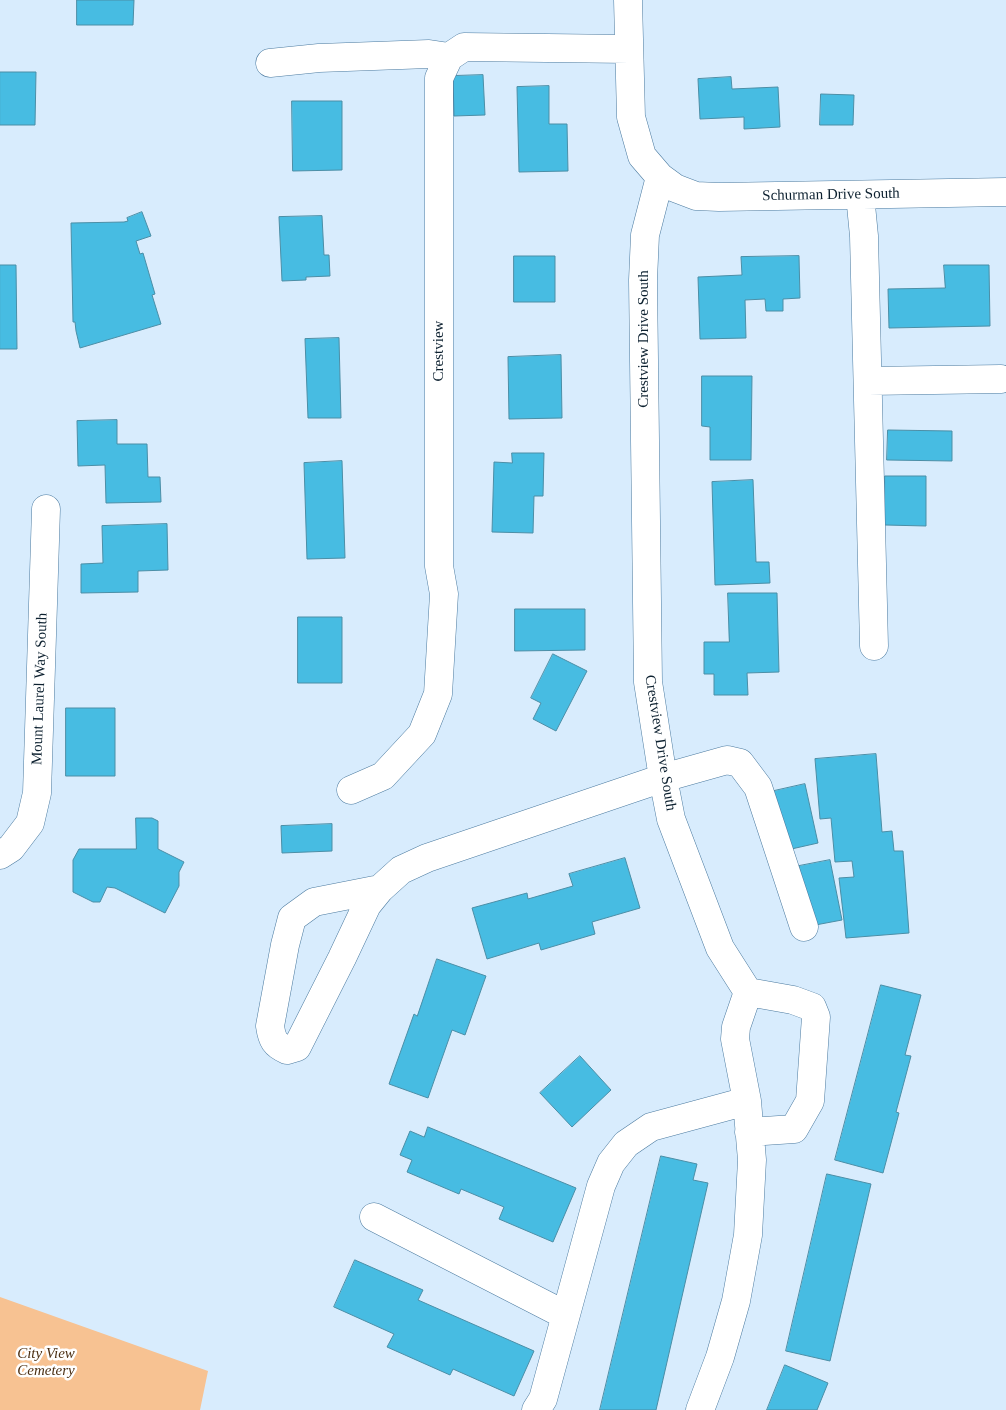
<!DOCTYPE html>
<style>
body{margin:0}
canvas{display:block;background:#d8ecfd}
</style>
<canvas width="1006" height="1410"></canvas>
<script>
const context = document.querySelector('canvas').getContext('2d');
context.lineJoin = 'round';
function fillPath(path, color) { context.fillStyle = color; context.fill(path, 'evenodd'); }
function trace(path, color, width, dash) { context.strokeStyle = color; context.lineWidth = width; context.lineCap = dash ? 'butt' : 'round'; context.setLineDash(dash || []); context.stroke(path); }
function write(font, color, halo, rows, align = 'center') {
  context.font = font + ' "Times New Roman",serif'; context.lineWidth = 5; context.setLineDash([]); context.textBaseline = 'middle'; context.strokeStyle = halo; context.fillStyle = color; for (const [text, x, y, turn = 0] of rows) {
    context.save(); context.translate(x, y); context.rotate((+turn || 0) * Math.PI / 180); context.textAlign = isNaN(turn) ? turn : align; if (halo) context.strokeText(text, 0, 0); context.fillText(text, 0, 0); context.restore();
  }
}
const green = new Path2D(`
 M0,1297l208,74 -8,39h-200z`);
const building = new Path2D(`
 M77,0h57l-1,25h-56z
 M0,72h36l-1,53h-35z
 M483,75l2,40 -31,1 -1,-40z
 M731,77l1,12 46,-2 2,40 -36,2v-12l-44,2 -2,-40z
 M549,86v38h18l1,47 -49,1 -2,-85z
 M821,94l33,1 -1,30h-33z
 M292,101h50v69l-49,1z
 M142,212l9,24 -15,5 4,13 3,-1 12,41 -3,1 9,29 -81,24 -4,-17 -1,-9h-2l-2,-99 53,-1 4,-1 -1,-3z
 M322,216l2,39h5l1,21 -24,1v3l-24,1 -3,-64z
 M514,256h41v46h-41z
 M799,256l1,42 -17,1v12h-17l-1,-12 -20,1 1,38 -46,1 -2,-62 44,-2 -1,-18z
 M0,265h16l1,84h-17z
 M944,265h45l1,61 -101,2 -1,-39 57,-1z
 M339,338l2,80h-33l-3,-79z
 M561,355l1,63 -53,1 -1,-62z
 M702,376h50l-1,84h-41v-33l-8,-1z
 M117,420v24h30l1,33h12l1,25 -55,1 -1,-38 -27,1 -1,-45z
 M888,430l64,1v30l-65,-1z
 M512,453h32l-1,43h-9l-1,37 -41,-1 2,-70 18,1z
 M342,461l3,97 -38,1 -3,-96z
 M885,476h41v50l-41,-1z
 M753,480l3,82h13l1,21 -55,2 -3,-103z
 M167,524l1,46 -30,1v21l-57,1v-29l22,-1 -1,-37z
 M728,593h49l2,79 -32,1 1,22h-34v-21h-10v-32h25z
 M515,609h70v41l-70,1z
 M298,617h44v66h-44z
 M553,654l34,17 -31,60 -23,-12 8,-16 -10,-5z
 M66,708h49v68h-49z
 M876,754l6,78 10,-1 2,20h9l6,82 -63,5 -7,-60 15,-1 -2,-16 -17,1 -4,-44 -11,1 -5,-60z
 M805,784l13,59 -31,7 -13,-59z
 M136,818h16l6,3v28l26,13 -5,10v14l-14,27 -50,-25 -8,-1 -7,15h-7l-20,-10v-32l6,-11h57z
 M332,824v27l-50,2 -1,-27z
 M625,858l15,50 -48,14 3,12 -54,16 -2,-7 -52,16 -15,-51 55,-15 1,6 45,-13 -4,-12z
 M830,860l12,60 -32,6 -11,-60z
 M437,959l49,17 -21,59 -13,-5 -24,68 -39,-14 25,-70 3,2z
 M881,985l40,10 -16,60 6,1 -15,56 3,1 -16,60 -48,-13z
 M580,1056l31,34 -39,37 -32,-34z
 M428,1127l148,61 -23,54 -54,-23 5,-12 -43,-18 -2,5 -52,-22 5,-12 -12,-5 10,-24 14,6z
 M661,1156l36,8 -4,16 15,3 -52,227h-56z
 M827,1174l44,10 -41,177 -44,-10z
 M355,1260l68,30 -5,10 116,51 -20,45 -61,-27 -3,6 -63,-28 7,-13 -60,-27z
 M785,1365l43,18 -11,27h-50z`);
const minor = new Path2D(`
 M628,0l3,117 11,39 18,21 15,11 21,8 23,1 287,-5
 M270,63l49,-5 110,-4 20,3
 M660,177l-15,58 -2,45 5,402 15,96 8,41 49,129 28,44
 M860,195l4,41 10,410
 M868,381l133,-2
 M351,790l32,-14 39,-42 16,-40 6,-100 -5,-28v-488l10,-21 15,-10 165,2
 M0,855l11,-7 19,-25 7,-30 9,-284
 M380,889l-66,13 -22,16 -7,27 -15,81c2,14 5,19 17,24l10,-3 45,-89 25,-53 13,-16 21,-19 26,-12 236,-80 64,-18 13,3 18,24 46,140
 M748,992l45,8 19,7 4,10 -6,84 -16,28 -45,3
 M374,1217l191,98
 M536,1410l7,-11 58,-213 10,-23 15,-19 25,-17 96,-26
 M700,1410l20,-53 16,-56 12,-66 4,-75 -5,-59 -12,-62 1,-12 12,-35`);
const streetNames = [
 ["Schurman Drive South",831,195,-1],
 ["Crestview Drive South",644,339,-90],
 ["Crestview",439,351,-90],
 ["Mount Laurel Way South",40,689,-88],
 ["Crestview Drive South",660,743,81]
];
const parkNames = [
 ["City View",46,1354],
 ["Cemetery",46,1371]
];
fillPath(green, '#f7c292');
fillPath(building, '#47bce2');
trace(building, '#4b8ea6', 1);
trace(minor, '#4c7ba0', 29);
trace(minor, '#fff', 28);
write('15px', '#0d2130', '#fff', streetNames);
write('italic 15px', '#4c3014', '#fff', parkNames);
</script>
